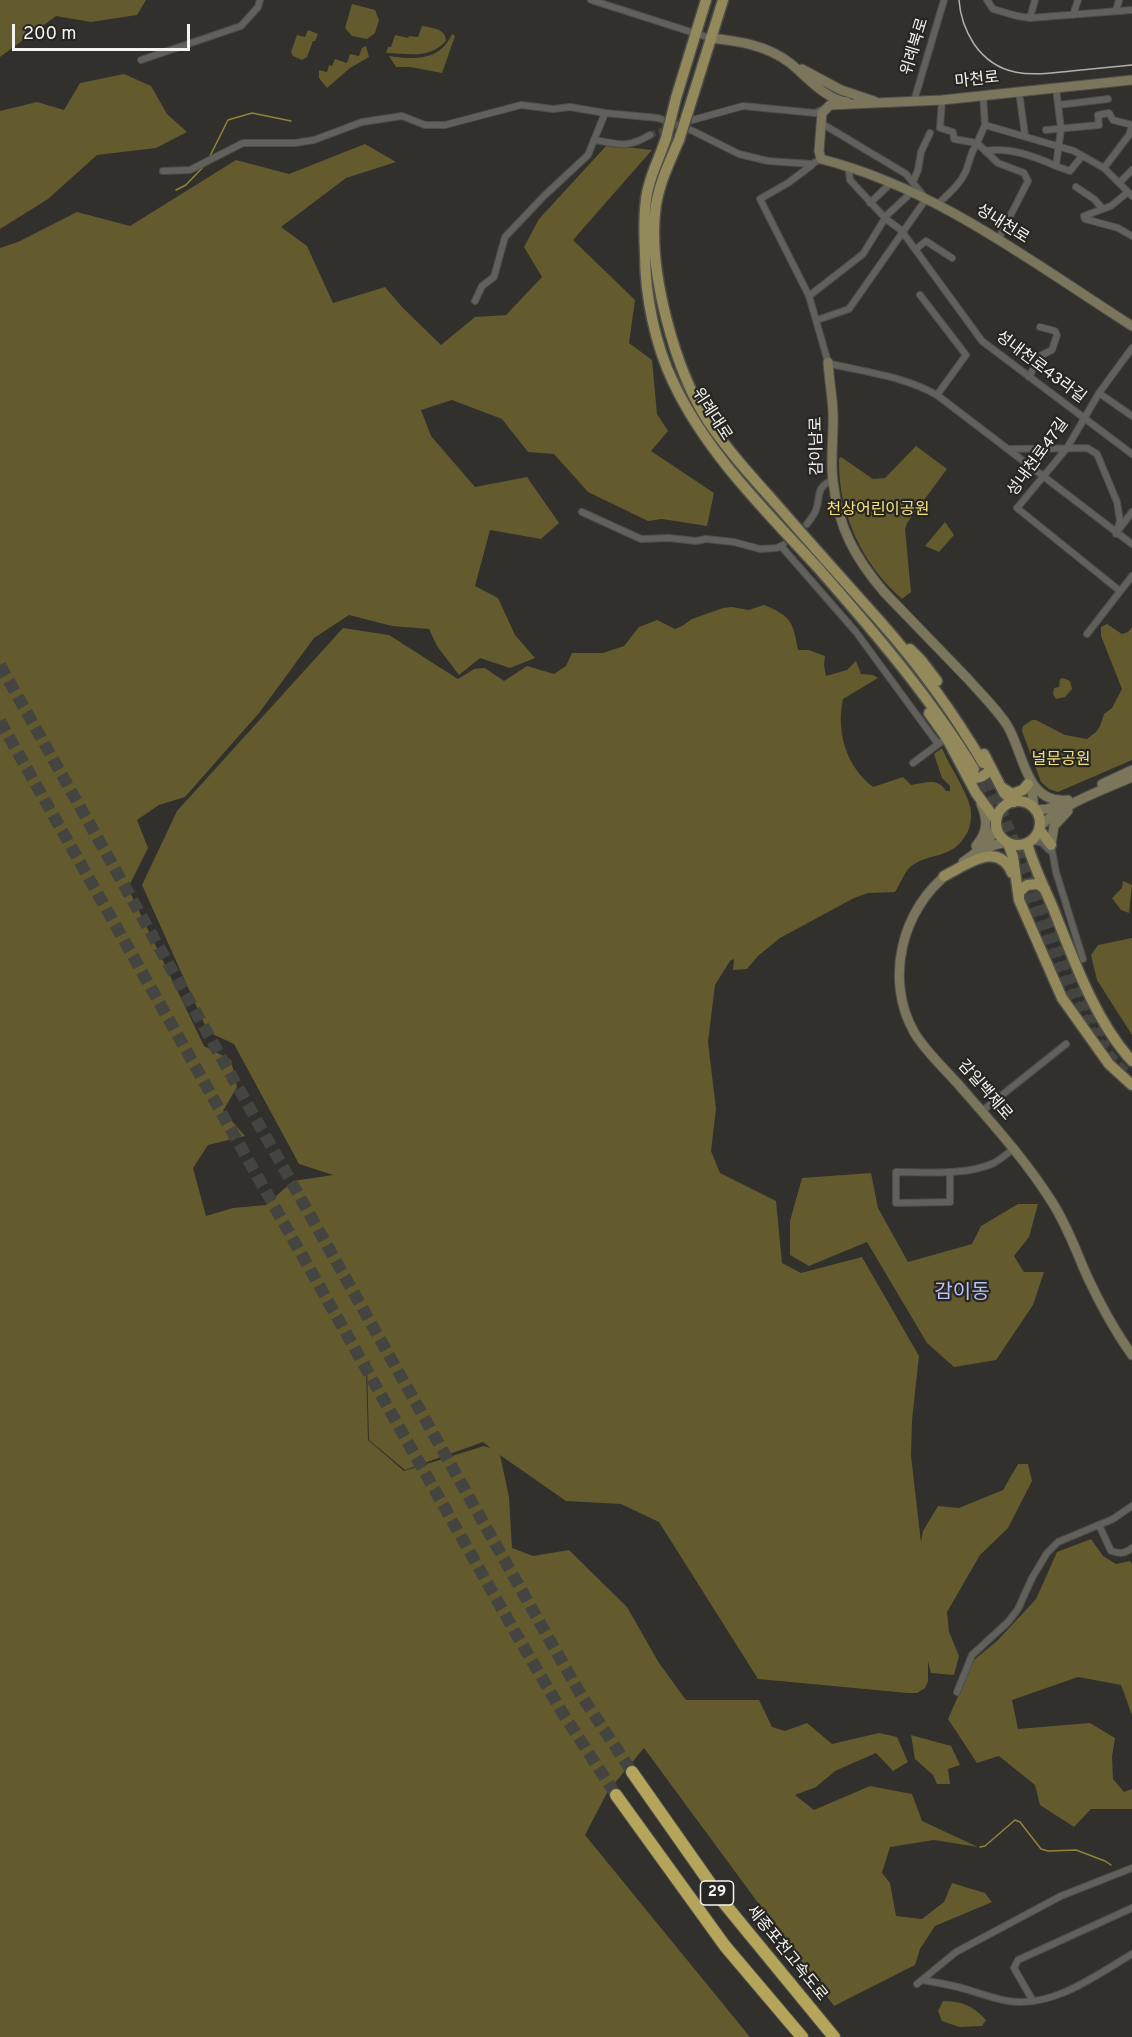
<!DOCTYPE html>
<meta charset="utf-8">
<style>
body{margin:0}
#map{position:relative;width:1132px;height:2037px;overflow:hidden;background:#31302c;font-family:Overpass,sans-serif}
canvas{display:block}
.scale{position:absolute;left:12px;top:24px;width:178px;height:27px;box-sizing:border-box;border:3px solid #f3f3f0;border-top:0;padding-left:8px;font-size:18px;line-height:21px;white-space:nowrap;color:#f3f3f0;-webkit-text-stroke:4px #272622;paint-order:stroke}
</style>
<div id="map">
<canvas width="1132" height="2037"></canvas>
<div class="scale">200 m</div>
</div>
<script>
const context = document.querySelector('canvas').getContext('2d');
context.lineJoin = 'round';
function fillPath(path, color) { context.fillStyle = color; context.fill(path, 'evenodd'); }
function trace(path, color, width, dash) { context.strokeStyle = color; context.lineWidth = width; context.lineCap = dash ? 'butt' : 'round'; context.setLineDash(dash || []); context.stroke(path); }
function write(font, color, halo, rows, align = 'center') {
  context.font = font + ' Overpass,"Noto Sans KR",sans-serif'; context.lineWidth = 4.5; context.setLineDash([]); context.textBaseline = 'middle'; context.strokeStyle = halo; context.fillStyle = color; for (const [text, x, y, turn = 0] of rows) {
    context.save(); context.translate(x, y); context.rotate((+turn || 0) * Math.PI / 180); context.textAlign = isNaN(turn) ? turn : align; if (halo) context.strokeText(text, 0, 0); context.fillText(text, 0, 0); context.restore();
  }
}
const green = new Path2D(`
 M0,0h146l-9,15 -46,7 -35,-6 -56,41z
 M352,4l23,6 4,10 -4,13 -8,6 -15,-3 -7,-8z
 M422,26c11,2 24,3 24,15 -18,19 -37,12 -60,12l2,-6h3l4,-12 13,3 1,-2 9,1z
 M308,30l10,4 -3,7h-2l-6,16 -5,3 -9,-4 -2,-4 6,-17 8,2z
 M452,34l3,2 -13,37 -32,-6h-14l-7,-11c25,4 51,5 63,-22z
 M366,46l3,11 -19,11 -23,20 -8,-10v-8l8,2 2,-7 3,1 3,-7 12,4 3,-9 9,2 3,-8z
 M124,74l27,12 16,28 20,18 -31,16 -59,7 -49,44 -48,30v-118l37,-9 27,8 16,-27z
 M365,144l31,18 -50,16 -65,49 26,19 26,57 52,-16 17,20 39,38 34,-28 31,-2 36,-38 -18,-30 15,-28 68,-74 45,5 -79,90 62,60 -6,43 23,17 5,54 11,17 -17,20 63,42 -7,33 -45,-7 -14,2 -60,-29 -34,-38 -26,-2 -26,-33 -50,-19 -31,10 10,26 44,51 52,-10 32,46 -18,16 -51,-9 -15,56 23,12 17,37 20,23 -25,10 -30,-10 -21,17 -22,-29 -8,-17 -37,-3 -43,-11 -35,23 -55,75 -74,84 -26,8 -22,15 11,28 -20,40 76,158 27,14 6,27 -14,24 22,25 -37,9 -15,23 13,48 27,-8 33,-3 27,-24 40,-6 -34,-11 -65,-120 -26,-12 -66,-147 35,-74 166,-183 46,7 69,44 16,-10 11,-1 19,13 23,-15 27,8 12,-8 6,-13h31l21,-7 15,-19 18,-7 18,9 7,-3 10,-7 31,-11 9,-1 17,3 15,-5c28,11 29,18 34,45h11l16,6 -1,9 2,11 21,-6 9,-9 5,13 12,1 5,3 -35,21c-7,33 3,67 30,88l30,-10 8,8c14,-2 27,-8 35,6h4v-5l-8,-8 -8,-24 8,-6c8,20 22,37 28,58 2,8 1,20 -3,27 -15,28 -38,18 -58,35 -4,4 -10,18 -14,24l-27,1 -14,5 -74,40 -22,18 -11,13 -14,1 1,-11 -4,2 -15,24 -7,57 8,67 -5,42 9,22 56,28 6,62 19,10 61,-16 57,99 -7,64 -1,36 10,86 2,-11 15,-25 21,2 44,-18 15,-26h10l4,17 -24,47 -28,27 -33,57 2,20 10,24 -5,19 -23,-2 -3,-12v20l-3,7 -8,5h-9l-150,-14 -99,-157 -38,-18 -55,-3 -66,-46 9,42 3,51 21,8 36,-6 58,57 32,56 27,37h73l13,27 13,4 22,-8 25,21 47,-11 18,4 11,25 -15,9 -17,-18 -41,18 -19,16 -21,8 19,15 56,-24 42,8 10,27 56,26 -44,-7 -44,7 -8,26 8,10 6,33 26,3 22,-17 8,-19 33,10 7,9 -57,24 -15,23 -5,16 -81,41 -190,-258 -36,43 -23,44 165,202h-750v-1789l18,-6 59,-30 53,14 106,-66 53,14zM372,1358l-5,9 2,73 36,30 78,-28 8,6 -7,-2 -80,25 -36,-31 -2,-73z
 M916,446l31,23 -40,54 -2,6 6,63 -9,7c-40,-35 -64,-86 -63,-140l2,-2 32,22 12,-1z
 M945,522l9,13 -15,17 -14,-6z
 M1107,624l15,10 6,-2 4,-5v133l-74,32 -9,-3 -8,-7 -19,-51 1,-5 9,-6h4l29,15 22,4 9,-7 4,-6 4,-12 8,-6 10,-19 -21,-53v-9z
 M1063,678l7,3 2,8 -7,8 -9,2 -3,-5 1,-6 5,-1 1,-8z
 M1123,881l9,4 -3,28 -8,-3 -9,-12 10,-10z
 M1132,938v97l-35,-55 -6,-25 7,-10z
 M871,1173l7,35 30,54 64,-18 9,-18 37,-22h20l-9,33 -15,19 10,16h20l-11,33 -37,55 -42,7 -27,-24 -60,-101 -58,24 -19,-11v-34l12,-43z
 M1091,1539l12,17 13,8 14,-3 2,3v151l-11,-30 -43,-8 -66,23 6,29 72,-6 25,15 -3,19 1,22 11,13 8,-3v20h-41l-17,18 -34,-22 -5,-20 -36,-29 -22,7 -29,-44 26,-59 24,-20 38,-41 21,-47z
 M911,1735l40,11 9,19 -12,4 2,15h-13l-4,-9 -18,-16z
 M943,2001c18,0 31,5 43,19l-4,6 -23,1 -17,-6 -4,-10z`);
const stream = new Path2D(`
 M209,158l19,-38 24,-7 39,8
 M176,190l10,-5 17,-18
 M980,1847l5,-1 30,-26 5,2 21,27 7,2 28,-1 29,11 6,4`);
const streetTunnel = new Path2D(`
 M650,135l19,-7
 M783,544l24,-20`);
const primaryTunnel = new Path2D(`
 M984,766c22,54 44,109 67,163 18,40 34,79 61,114
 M974,770l34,79
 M1021,880c28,67 53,141 105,193`);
const highwayTunnel = new Path2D(`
 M0,665l536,951 45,79 51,77
 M0,721l515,911 47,80 54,83`);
const street = new Path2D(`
 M591,0l119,38
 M987,0l6,9 24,7 13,2 102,-8
 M1116,11l3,-11
 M1073,15l5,-15
 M1030,18l5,-18
 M141,60l100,-34 17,-19 2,-7
 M1019,92l6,43
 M983,95l2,30 -8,18 21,20 26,10 4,8 -30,59
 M914,101l30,-101
 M1058,105l50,-6
 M689,121l54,-15 72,7 9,-4
 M985,125l89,26 30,17 28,28
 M1046,130l53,-5 -1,-10 11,-2 4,7 19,5
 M594,140c26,4 32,9 56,-5
 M985,151c24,-4 49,5 71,15l5,-37 -5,-41
 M812,165l-24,18 -28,16 49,97 19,66 3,2c35,8 75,13 106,31l195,149
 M848,166l2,14 36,39 15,11 81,111 150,113
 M1056,166l14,5 12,-15
 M1104,168l25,-33 3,-9
 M163,171l27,-1 53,-27h52l19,-3 48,-18 40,-6 23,9h20l76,-20 32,4 17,-2 35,6 53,5 35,13 46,23 29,7 44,3 9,-5
 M913,182l5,-12 3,-18 9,-19
 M1119,183l13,-13
 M1076,187l18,12 8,9
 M1128,192l-17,14 -27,10 1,3 33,9 14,8
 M870,203l21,-20
 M937,205c10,-10 23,-20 29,-34 4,-11 4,-17 11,-28l-23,-4 -1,-7 -13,-4 2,-28
 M916,249l10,-8 26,17
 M920,295l46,60 -29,40
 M809,296l54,-42 24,-39 25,-23
 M475,301l7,-15 12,-9 11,-40 39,-41 44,-41 17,-42
 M817,320l32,-11 77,-110 -20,-25 -85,-51
 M1029,377l11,-21 12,-6 5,-15 -2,-4 -15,-4
 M1099,393l33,23
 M1009,449l78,-1 10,6 20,48 3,19 -4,13
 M582,512l59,27 28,-1 27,3 10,-2 28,3 26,7 17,-1 6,-3
 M807,524c3,-4 7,-9 9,-14 5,-14 -1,-23 17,-30
 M1120,528l12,-16
 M781,546l75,86 82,112
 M1120,591l-103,-83 50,-60 32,-55 33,-45
 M1087,634l45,-58
 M913,763l28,-21
 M1031,840l11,3 7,7
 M1051,845l5,27 27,87
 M982,1111l84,-67
 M950,1172v30l-54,1v-31c31,0 69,4 98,-9 7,-4 13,-9 19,-14
 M1099,1525l12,26c9,3 13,3 21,-3
 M957,1692l15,-37 36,-33 10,-13 14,-31 15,-25 11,-11 55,-23 19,-13
 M922,1980c12,2 24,4 36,7 16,4 33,11 50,14 45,7 87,-25 124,-47
 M917,1984l39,-32 105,-56 71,-28
 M1033,2001l-19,-33 4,-8 114,-52`);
const secondary = new Path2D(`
 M710,38c28,3 57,7 80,25 15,12 36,37 57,39
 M802,69l39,21 33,11
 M1132,80l-190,20 -112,5 -8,8 -3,38 2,8c115,29 212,104 311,167
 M828,362c1,16 4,33 5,50 1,23 -3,47 0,69 5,46 22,77 51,111 28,29 56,58 84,87 13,15 28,29 39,46 17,27 18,80 61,75
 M1031,783l3,25
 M1102,784l30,-14
 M1035,810l12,-1 18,-8
 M1039,827c25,-24 62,-36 93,-50
 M1051,845l3,-19 14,-15
 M976,846c12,-14 12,-26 5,-42
 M981,852l13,-7 13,-3
 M963,862c13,-9 31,-22 33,-38
 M950,872c-48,36 -66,107 -36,160 11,19 29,35 44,52 33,38 67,75 94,118 15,23 24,49 35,74 13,28 27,54 45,79`);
const primary = new Path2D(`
 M676,98l30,-98
 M692,99l31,-99
 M666,138c-5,16 -13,31 -17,47 -6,19 -5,47 -4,68 0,43 10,92 29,131 34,71 93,128 145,185 56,64 111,128 155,200
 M679,140c-10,23 -22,48 -24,73 -6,61 20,157 53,208 20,30 45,57 69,84 34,39 68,77 102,115 39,44 74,92 104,143
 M910,649l11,11 16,21
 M929,713l17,24 30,56 20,27
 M984,754l20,39 10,9
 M966,774c9,7 16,4 23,-3v-7
 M1001,787l11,7 11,-4 5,-6
 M996 823a22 22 0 1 1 44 0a22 22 0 1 1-44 0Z
 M1039,829l12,16
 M1008,843l5,14 6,43 43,98 47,66 23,21
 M1027,843c6,22 17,44 26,65 20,50 42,113 79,153
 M944,876c21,-10 54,-37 68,-3
 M1019,900v-8l8,-7 11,-1 7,5`);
const highway = new Path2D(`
 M632,1772l92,131 110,134
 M616,1795l109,151 77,91`);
const tram = new Path2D(`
 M959,0c1,16 6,30 15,44 25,36 59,31 97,27 21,-2 41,-4 61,-6`);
const primaryBridge = new Path2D(`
 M666,138l10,-40
 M679,140l13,-41`);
const shields = [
 [717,1893,33]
];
const shieldNames = [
 ["29",717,1893]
];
const streetNames = [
 ["위례북로",916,47,-73],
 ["마천로",977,81,-6],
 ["성내천로",1002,225,32],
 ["성내천로43라길",1040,368,37],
 ["위례대로",711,415,57],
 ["감이남로",818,446,-91],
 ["성내천로47길",1039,458,-54],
 ["감일백제로",984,1091,49],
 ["세종포천고속도로",786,1954,51]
];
const parkNames = [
 ["천상어린이공원",878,511],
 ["널문공원",1061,761]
];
const quarterNames = [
 ["감이동",962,1294]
];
fillPath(green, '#635a2e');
trace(stream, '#92833a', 1.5);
trace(streetTunnel, '#444440', 6, [6, 3]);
trace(primaryTunnel, '#444440', 10, [10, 5]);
trace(highwayTunnel, '#444440', 12, [12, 6]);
trace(street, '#4d4d49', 8);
trace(secondary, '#4d4d49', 11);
trace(primary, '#4d4d49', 13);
trace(highway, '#4d4d49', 14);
trace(street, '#61605b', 6);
trace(secondary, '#7a755b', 9);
trace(primary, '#93895a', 10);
trace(highway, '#b5a55a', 12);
trace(tram, '#b2b1ae', 1.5);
trace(primaryBridge, '#4d4d49', 13, []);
trace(primaryBridge, '#93895a', 10);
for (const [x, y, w] of shields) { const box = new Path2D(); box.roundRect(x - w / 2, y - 12, w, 24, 4.5); context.fillStyle = '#272622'; context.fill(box); trace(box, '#f3f3f0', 1.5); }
write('bold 15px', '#f3f3f0', null, shieldNames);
write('16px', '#f3f3f0', '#272622', streetNames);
write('16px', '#f5e07a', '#272622', parkNames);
write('20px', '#b8c1fa', '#272622', quarterNames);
</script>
